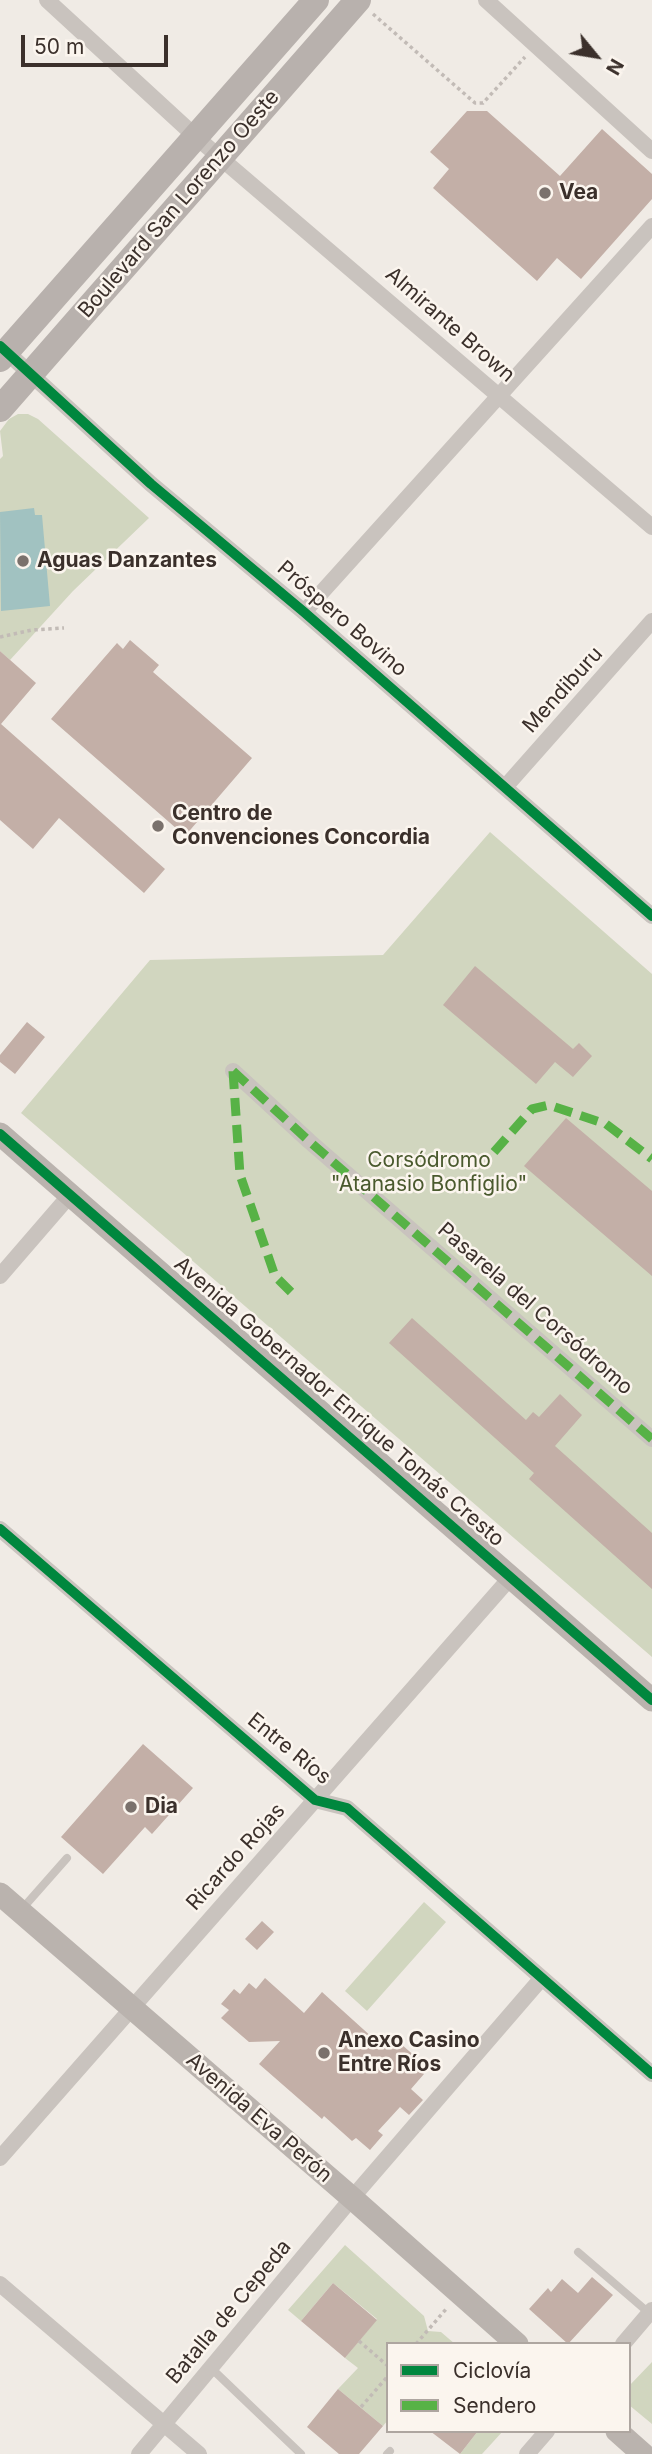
<!DOCTYPE html>
<meta charset="utf-8">
<style>
body{margin:0}
#map{position:relative;width:652px;height:2454px;overflow:hidden;background:#f0ebe5;font-family:Inter,sans-serif}
canvas{display:block}
.legend{position:absolute;left:386px;top:2342px;width:245px;height:91px;box-sizing:border-box;background:#fbf5ee;border:2px solid #aea6a0;margin:0;padding:9px 12px;list-style:none;font-size:21px;color:#3b302b}
.legend li{display:flex;align-items:center;gap:14px;height:35px}
.legend b{width:35px;border:2px solid #aea6a0}
.north{position:absolute;left:561px;top:21px;width:70px;height:70px;-webkit-text-stroke:5px #fbf5ee;paint-order:stroke;rotate:120deg;font-size:19px;font-weight:700;line-height:28px;text-align:center;color:#3b302b}
.north::after{content:'';display:block;margin:auto;width:24px;height:32px;background:#3b302b;clip-path:polygon(50% 0,100% 100%,50% 72%,0 100%)}
.scale{position:absolute;left:21px;top:35px;width:147px;height:32px;box-sizing:border-box;border:4px solid #3b302b;border-top:0;padding-left:9px;font-size:21px;line-height:24px;white-space:nowrap;color:#3b302b;-webkit-text-stroke:5px #fbf5ee;paint-order:stroke}
</style>
<div id="map">
<canvas width="652" height="2454"></canvas>
<ul class="legend">
<li><b style="height:9px;background:#00873e"></b>Ciclovía</li>
<li><b style="height:9px;background:#57b246"></b>Sendero</li>
</ul>
<div class="north">N</div>
<div class="scale">50 m</div>
</div>
<script>
const context = document.querySelector('canvas').getContext('2d');
context.lineJoin = 'round';
function fillPath(path, color) { context.fillStyle = color; context.fill(path, 'evenodd'); }
function trace(path, color, width, dash) { context.strokeStyle = color; context.lineWidth = width; context.lineCap = dash ? 'butt' : 'round'; context.setLineDash(dash || []); context.stroke(path); }
function write(font, color, halo, rows, align = 'center') {
  context.font = font + ' Inter,sans-serif'; context.lineWidth = 5; context.setLineDash([]); context.textBaseline = 'middle'; context.strokeStyle = halo; context.fillStyle = color; for (const [text, x, y, turn = 0] of rows) {
    context.save(); context.translate(x, y); context.rotate((+turn || 0) * Math.PI / 180); context.textAlign = isNaN(turn) ? turn : align; if (halo) context.strokeText(text, 0, 0); context.fillText(text, 0, 0); context.restore();
  }
}
const green = new Path2D(`
 M18,414h10l10,5 111,99 -76,73 -63,69 -10,-9v-192l3,-3 -3,-25 9,-12z
 M490,832l162,142v683l-631,-544 129,-153 233,-5z
 M424,1902l22,20 -79,89 -22,-20z
 M345,2245l79,71 4,15 13,1 14,12h-67v76l-5,6 -45,-37 20,-21 -13,-10 32,-39 -44,-36 -32,38 -13,-11z
 M652,2362v62l-23,-19v-19z
 M478,2431h25l-21,23h-22z`);
const water = new Path2D(`
 M34,508l1,7h7l8,91 -49,5 -1,-99z`);
const building = new Path2D(`
 M467,111h20l73,65 42,-47 50,45v25l-71,80 -24,-21 -20,23 -104,-93 16,-19 -19,-17z
 M130,640l29,25 -6,7 99,86 -67,78 -134,-117 66,-76 6,6z
 M0,651l36,32 -35,41 164,145 -21,24 -85,-75 -26,31 -33,-29z
 M475,966l98,83 6,-6 13,13 -19,21 -18,-15 -19,22 -93,-79z
 M27,1022l18,15 -30,37 -15,-12v-7z
 M566,1118l86,73v85l-128,-110z
 M412,1318l114,102 7,-8 6,5 21,-23 22,21 -27,31 97,87v56l-123,-110 5,-6 -145,-130z
 M143,1744l50,44 -41,46 -7,-7 -42,47 -42,-37z
 M262,1921l12,11 -17,18 -12,-11z
 M265,1978l39,35 18,-21 62,56 9,-11 32,28 -5,5 4,4 -13,15 12,11 -14,15 -9,-8 -22,24 5,4 -13,15 -14,-12 -4,3 -28,-25 -2,3 -63,-55 21,-23 -31,1 -28,-24 8,-8 -8,-6 13,-15 6,5 9,-11 7,6z
 M592,2277l21,18 -45,49 -39,-35 19,-21 3,4 11,-13 16,14z
 M333,2283l44,37 -32,38 -44,-37z
 M338,2389l45,37 -24,28h-20l-32,-27z
 M430,2431h48l-18,23z`);
const path = new Path2D(`
 M373,14l102,89h8l42,-46
 M0,637l32,-7 32,-2
 M359,2341l29,25
 M416,2344l31,-36
 M361,2407l27,-31`);
const lane = new Path2D(`
 M22,1909l45,-51
 M578,2252l71,61
 M211,2368l90,86
 M387,2454l3,-3`);
const street = new Path2D(`
 M47,0l149,137 456,390
 M486,0l166,151
 M1,347l150,137 153,128 348,304
 M304,612l348,-386
 M506,786l146,-165
 M233,1071l76,70 343,298
 M0,1276l70,-81
 M0,1529l315,271 32,8 305,266
 M0,2158l511,-581
 M0,2284l199,170
 M623,2344l29,-34
 M139,2454l213,-256 189,-219
 M527,2454l20,-23`);
const secondary = new Path2D(`
 M0,1134l652,566
 M0,1894l352,304 165,146
 M617,2431l26,23`);
const primary = new Path2D(`
 M0,359l316,-359
 M0,409l358,-409`);
const quiet = new Path2D(`
 M233,1071l76,70 343,298
 M233,1071l7,104 35,101 16,16
 M494,1152l38,-43 17,-4 57,19 46,35`);
const cycleway = new Path2D(`
 M0,346l151,138 153,128 348,304
 M0,1134l652,566
 M0,1529l315,271 32,8 305,266`);
const markers = [
 [545,193,7,"#7a716c"],
 [23,561,7,"#7a716c"],
 [158,826,7,"#7a716c"],
 [131,1807,7,"#7a716c"],
 [324,2053,7,"#7a716c"]
];
const poiNames = [
 ["Vea",559,193],
 ["Aguas Danzantes",37,561],
 ["Centro de",172,814],
 ["Convenciones Concordia",172,838],
 ["Dia",145,1807],
 ["Anexo Casino",338,2041],
 ["Entre Ríos",338,2065]
];
const streetNames = [
 ["Boulevard San Lorenzo Oeste",179,204,-49],
 ["Almirante Brown",450,325,41],
 ["Próspero Bovino",342,619,41],
 ["Mendiburu",563,690,-48],
 ["Pasarela del Corsódromo",535,1309,41],
 ["Avenida Gobernador Enrique Tomás Cresto",339,1402,41],
 ["Entre Ríos",289,1749,39],
 ["Ricardo Rojas",236,1857,-48],
 ["Avenida Eva Perón",259,2118,41],
 ["Batalla de Cepeda",229,2312,-50]
];
const parkNames = [
 ["Corsódromo",429,1161],
 ["\"Atanasio Bonfiglio\"",429,1185]
];
fillPath(green, '#d1d6bf');
fillPath(water, '#a1c2c1');
fillPath(building, '#c3afa7');
trace(path, '#c2bbb6', 3.5, [3.5, 3.5]);
trace(lane, '#c9c3be', 8);
trace(street, '#c9c3be', 16);
trace(secondary, '#bab3ae', 23);
trace(primary, '#b8b1ad', 26);
trace(quiet, '#57b246', 9, [18, 9]);
trace(cycleway, '#00873e', 10);
for (const [x, y, r, color] of markers) { const dot = new Path2D(); dot.arc(x, y, r, 0, 2 * Math.PI); context.fillStyle = color; context.fill(dot); trace(dot, '#fbf5ee', 2.5); }
write('bold 21px', '#3b302b', '#fbf5ee', poiNames, 'left');
write('21px', '#3b302b', '#fbf5ee', streetNames);
write('21px', '#4a5a2e', '#fbf5ee', parkNames);
</script>
